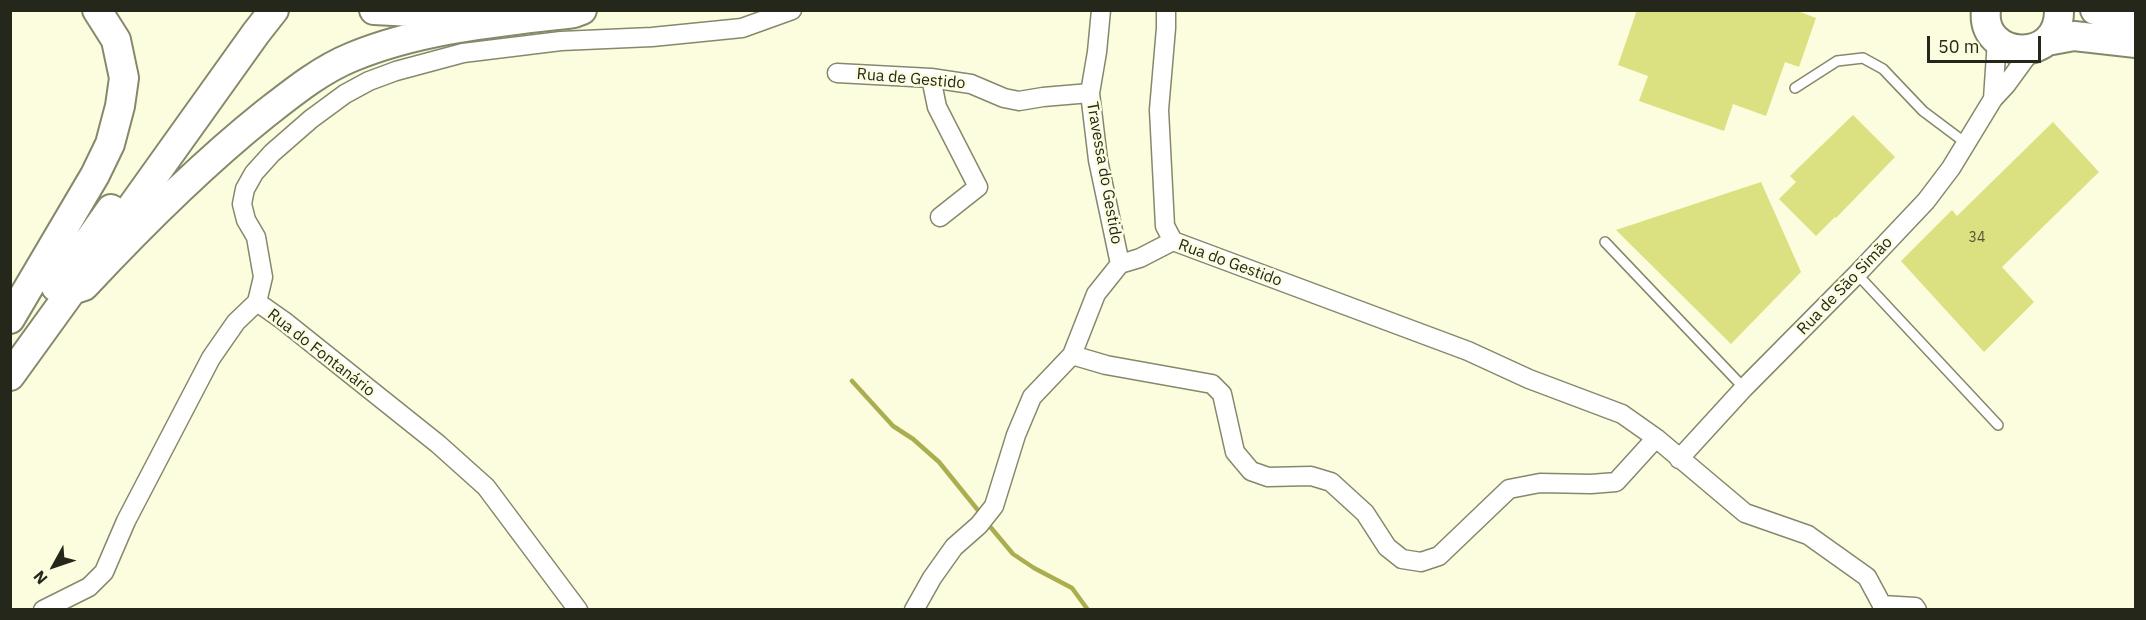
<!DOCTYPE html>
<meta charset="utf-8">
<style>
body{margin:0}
#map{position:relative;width:2146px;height:620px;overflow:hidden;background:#fbfdde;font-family:"IBM Plex Sans",sans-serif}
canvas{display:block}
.frame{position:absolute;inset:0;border:12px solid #26271b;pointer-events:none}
.north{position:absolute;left:24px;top:536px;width:60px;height:60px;-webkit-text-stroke:4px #fbfdde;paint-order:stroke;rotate:230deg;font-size:16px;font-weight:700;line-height:24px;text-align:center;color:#26271b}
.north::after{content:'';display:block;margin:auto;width:21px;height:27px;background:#26271b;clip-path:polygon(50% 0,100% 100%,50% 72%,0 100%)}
.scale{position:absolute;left:1927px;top:36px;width:114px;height:27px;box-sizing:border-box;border:3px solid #26271b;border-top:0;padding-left:8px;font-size:18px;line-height:21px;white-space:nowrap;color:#26271b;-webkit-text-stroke:4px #fbfdde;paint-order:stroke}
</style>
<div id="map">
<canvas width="2146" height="620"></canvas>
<div class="frame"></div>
<div class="north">N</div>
<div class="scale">50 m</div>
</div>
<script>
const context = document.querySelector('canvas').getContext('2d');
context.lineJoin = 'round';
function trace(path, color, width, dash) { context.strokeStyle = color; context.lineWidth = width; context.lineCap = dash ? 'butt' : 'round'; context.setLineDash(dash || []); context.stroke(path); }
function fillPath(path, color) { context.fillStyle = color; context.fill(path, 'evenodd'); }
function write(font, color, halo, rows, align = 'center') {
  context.font = font + ' "IBM Plex Sans",sans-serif'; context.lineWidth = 5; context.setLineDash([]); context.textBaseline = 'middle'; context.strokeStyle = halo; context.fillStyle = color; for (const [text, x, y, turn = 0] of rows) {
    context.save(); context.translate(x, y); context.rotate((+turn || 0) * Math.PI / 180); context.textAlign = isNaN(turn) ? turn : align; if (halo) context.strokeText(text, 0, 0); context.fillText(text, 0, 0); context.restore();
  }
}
const stream = new Path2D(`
 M852,381l41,45 20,13 26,23 42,52
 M987,523l26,31 21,14 38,20 16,22`);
const building = new Path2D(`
 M1637,10h158l21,8 -17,49 -14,-5 -19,54 -33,-12 -9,27 -85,-30 9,-25 -30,-11z
 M1853,115l42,42 -59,61 -1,-1 -19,19 -37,-37 17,-17 -6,-6z
 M2053,122l46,50 -97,95 32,35 -50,50 -83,-91 51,-51 5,6z
 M1761,182l40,90 -70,72 -115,-114z`);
const service = new Path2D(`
 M1795,88l42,-27 26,-3 20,11 40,42 44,33
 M1605,242l139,146
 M1857,274l141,151`);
const minor = new Path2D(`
 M1101,10l-4,42 -7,41 8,67 22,104
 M1166,10v18l-7,82 6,116 8,15
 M837,73l94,5 40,6 33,14 15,3 24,-4 47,-4
 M931,78l6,29 41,80 -38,30
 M1993,99l4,-59
 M257,302l27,19 154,123 48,43 92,123
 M1072,355l34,10 106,19 10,10 13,58 16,19 17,6 43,-1 20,6 34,31 22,34 15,12 19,3 18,-6 70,-67 31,-6 51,1 25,-2 40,-44
 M1679,459l65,-71 113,-114 69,-73 25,-33 42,-69 13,-14 27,-37
 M1882,605l33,2 2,3
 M43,610l46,-23 15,-15 22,-51 85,-163 25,-36 21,-20 6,-25 -7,-40 -10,-17 -4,-16 3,-15 9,-16 18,-20 39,-34 34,-25 24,-13 27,-10 67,-18 98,-12 91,-4 90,-9 50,-18
 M914,610l18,-32 22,-31 25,-22 15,-19 22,-71 16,-38 40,-42 24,-61 24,-30 20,-6 33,-17 295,110 61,28 93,35 34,24 89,75 63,22 59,42 15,28v5`);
const primary = new Path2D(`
 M374,10l78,4 19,-1
 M1986,10c-6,49 74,56 73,0
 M2095,10l41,10
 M2047,41l27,-5 62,7
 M108,240l148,-207 18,-23
 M56,287l55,-78
 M72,290l12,-4c57,-61 116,-120 181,-172 27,-21 55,-44 87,-57 70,-29 148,-35 222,-44l8,-3
 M10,319l85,-144 15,-31 10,-38 4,-28 -8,-38 -19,-30
 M10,376l73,-101`);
const numberNames = [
 ["34",1977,238]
];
const streetNames = [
 ["Rua de Gestido",911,79,5],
 ["Travessa do Gestido",1104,173,80],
 ["Rua do Gestido",1230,263,20],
 ["Rua de São Simão",1845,286,-46],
 ["Rua do Fontanário",321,353,38]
];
trace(stream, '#abae4f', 4.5);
fillPath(building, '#dbe081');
trace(service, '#86886c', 12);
trace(minor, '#86886c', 21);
trace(primary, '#86886c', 32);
trace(service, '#fff', 9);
trace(minor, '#fff', 18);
trace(primary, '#fff', 28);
write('14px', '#535534', null, numberNames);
write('16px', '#26271b', '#fbfdde', streetNames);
</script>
